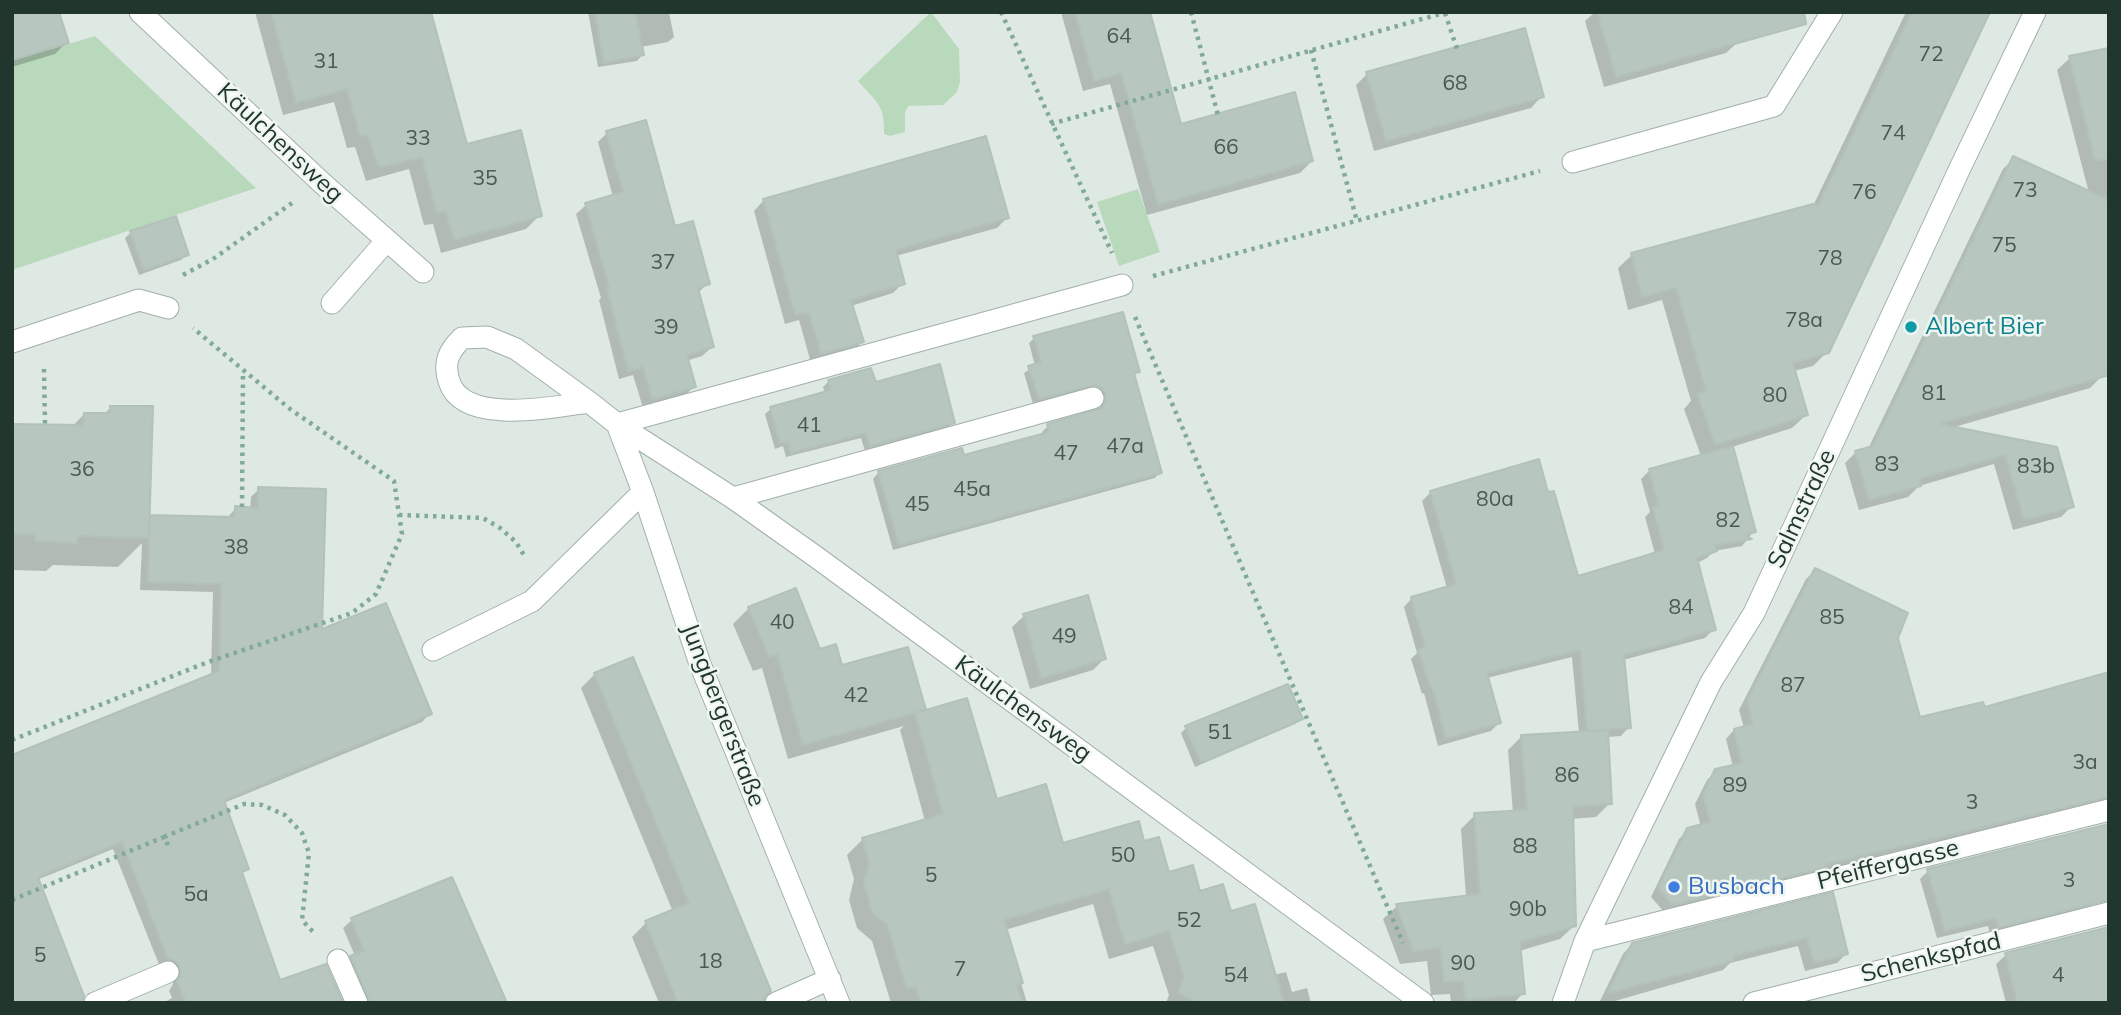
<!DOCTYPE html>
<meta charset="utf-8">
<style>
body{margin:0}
#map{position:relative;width:2121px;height:1015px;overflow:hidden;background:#dfe9e3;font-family:Mulish,sans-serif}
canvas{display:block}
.frame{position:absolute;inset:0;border:14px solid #21372e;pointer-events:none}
</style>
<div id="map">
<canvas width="2121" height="1015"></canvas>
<div class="frame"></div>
</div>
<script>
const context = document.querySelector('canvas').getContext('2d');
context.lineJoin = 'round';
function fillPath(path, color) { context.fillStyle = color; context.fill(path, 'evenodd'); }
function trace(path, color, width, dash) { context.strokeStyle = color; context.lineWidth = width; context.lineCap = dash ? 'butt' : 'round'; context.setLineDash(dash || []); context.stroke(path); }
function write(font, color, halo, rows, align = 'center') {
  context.font = font + ' Mulish,sans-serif'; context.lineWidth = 5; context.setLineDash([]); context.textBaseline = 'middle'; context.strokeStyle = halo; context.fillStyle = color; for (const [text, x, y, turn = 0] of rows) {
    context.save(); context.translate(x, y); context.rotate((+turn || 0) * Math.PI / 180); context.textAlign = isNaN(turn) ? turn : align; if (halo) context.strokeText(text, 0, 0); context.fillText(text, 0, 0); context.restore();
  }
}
const green = new Path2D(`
 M931,12l28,37 1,33 -3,10 -14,13 -35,1 -3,6v20l-15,4 -6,-2c1,-30 -8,-32 -26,-53z
 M95,36l161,152 -244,82v-209z
 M1138,189l22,63 -41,14 -22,-64z`);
const shadow = new Path2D(`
 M12,12l55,30 -12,12 -43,13z
 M255,12h161l50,134 74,69 -14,14 -85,24 -8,-29 -9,1 -15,-56 -43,12 -11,-34 -8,1 -13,-46 -51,13z
 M588,12h81l5,25 -6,5 -27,5 1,8 -5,6 -39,6z
 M1061,12h87l32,114 132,35 -12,12 -153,42 -37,-131 -27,7z
 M1595,12h135l8,30 -12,11 -122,34 -19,-66z
 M1906,12h83l-162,340 -14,14 -19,5 12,44 -14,13 -60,19 22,84 -12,15 -28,5 -7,7 -10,5 17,66 -9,9 -82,22 6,67 -8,9 -14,1 3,66 -14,14 -25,2 4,106 -15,14 -41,12 4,42 -9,10h-63l-1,-9 -19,1 -4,-34 -27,3 -17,-45 14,-13 69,-9 -5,-68 14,-14 38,-2 -5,-63 14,-14 57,-3 -7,-76 -85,21 12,45 -8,8 -53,15 -14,-53 -2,1 -11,-35 6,-6 -13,-46 8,-9 35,-10 -25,-87 9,-9 116,2 30,84 78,-24 -10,-37 5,-5 -9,-33 9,-9 51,-14 -17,-47 7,-8 -29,-101 -34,10 -10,-42 14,-13 181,-49z
 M2109,50v155l-8,172 -11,11 -139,40 104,20 17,58 -11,11 -48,13 -19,-66 -75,22 -11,11 -49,13 -14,-47 11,-11 12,-3 135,-280 11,-11 75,35 -32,-123 13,-12z
 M1367,74l175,22 -11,12 -157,43 -18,-66z
 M607,133l67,95 34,55 -11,11 15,53 -10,9 -16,5 8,26 -10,9 -41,12 -10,-33 -14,4 -20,-79 2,-2 -25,-84 10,-9 27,-8 -15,-55z
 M985,138l22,80 -10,10 -101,28 7,27 -10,10 -42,13 11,36 -10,10 -41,11 -12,-43 -14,4 -31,-113 9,-10z
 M131,232l56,22 -6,6 -42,15 -14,-37z
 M1034,338l104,33 -5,5 27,96 -5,6 -262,72 -20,-71 5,-6 83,-23 1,7 81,-22 -1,-3 6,-6 52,-16 1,-9 -68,3 -9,-31 11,-7 -6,-23z
 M829,381l124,41 -5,6 -83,23 -4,-13 -75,19 -3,-11 -8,3 -10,-35 6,-5 54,-15 -2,-7z
 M111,407l37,112 3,-3 76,2 9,-10 14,1 1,-12 8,-8 61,143 110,81 -8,9 -198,81 23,65 -6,7 38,108 62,20h-178l9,-5 -3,-7 4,-7 -1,-8 -12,-9 -47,-118 -76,31 -25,123v-246l199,-81 2,-84 -73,-2 2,-47 -24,24 -65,-2 -7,6 -34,-1v-144l60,1 12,-13h20z
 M1815,570l81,67 23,82 65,-10 125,-36v137l-444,103 -14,-16 28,-58 9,-9 13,-3 -6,-23 12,-24 9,-9 17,-4 -7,-28 8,-9 10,-2 -5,-18 67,-131z
 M749,608l70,43 22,17 66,-19 18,63 71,89 65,44 82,-2 24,31 63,39 44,62 12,-3 6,20 15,-4 4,15h-145l3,-8 -16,-49 -44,13 -16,-55 -88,26 22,73h-136l-19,-62 -15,-13 -8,-28 5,-21 -7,-24 16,-16 62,-18 -25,-91 4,-4 -116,33 -26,-91 -9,3 -20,-47z
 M1024,616l80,43 -11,11 -63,19 -18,-62z
 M595,674l168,322v7h-104l-27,-66 14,-14 27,-11 -92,-224z
 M1301,719l-6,5 -100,43 -14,-34 5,-5z
 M1928,871l165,31 -8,9 -95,24 -2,-9 -51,12 -17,-59z
 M1832,895l14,59 -9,9 -32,8 -7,-25 -68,17 -7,7 -115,33h-9l24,-49 9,-10z
 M352,920l147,83h-141l-15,-37 12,-10 -12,-28z
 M2006,955l103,48h-103l-10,-39z`);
const building = new Path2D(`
 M12,12h47l10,31 -57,17z
 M271,12h160l36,132 54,-14 21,86 -88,24 -8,-29 -9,2 -15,-56 -43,11 -11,-33 -8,1 -13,-47 -51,14z
 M595,12h40l9,43 -40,8z
 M1075,12h75l31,112 114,-32 18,69 -155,44 -37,-132 -27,8z
 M1597,12h207l2,12 -190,53z
 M1912,12h78l-161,341 -36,10 15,52 -93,30 -18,-51 9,-3 -30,-103 -34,9 -11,-44 182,-49 5,2z
 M1525,28l19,69 -158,44 -20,-69z
 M2109,48v111l-14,2 -26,-105z
 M646,120l29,106 18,-5 17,63 -12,4 16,59 -27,8 9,32 -44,12 -9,-32 -15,4 -21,-82h3l-25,-86 38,-11 -17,-61z
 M986,136l23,82 -113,32 9,34 -54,16 13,42 -43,12 -12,-42 -14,3 -32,-116z
 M2013,156l96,44v175l-169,49 117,23 17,60 -50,13 -19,-65 -86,24 2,7 -52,14 -14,-49 18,-5z
 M176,216l13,39 -45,15 -14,-39z
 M1123,312l17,60 -6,1 28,100 -263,72 -21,-74 84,-23 2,7 85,-23 -2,-8 55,-16 3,-6 1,-7 -3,-6 -7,-4 -57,14 -11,-33 13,-4 -8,-26z
 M940,364l15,59 -85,23 -4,-13 -75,20 -3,-11 -8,2 -10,-37 61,-17 -3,-10 43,-12 5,14z
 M110,406h43l-4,132 -71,-2 -1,7 -42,-2v-6l-23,-1v-110l71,1 1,-12h26z
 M1733,446l23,86 -11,3 7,4 -38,6 3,6 -20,7 19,72 -92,25 7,73 -44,3 -7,-81 -93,23 14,50 -55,16 -14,-53 -2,1 -12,-38 7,-2 -14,-50 45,-13 -26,-93 109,-32 9,33 6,-1 24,85 86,-26 -11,-43 5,-2 -9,-36z
 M258,487l68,2 -4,140 64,-26 46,111 -208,86 25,69 -7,3 38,108 46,-16 17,39h-157l-9,-22 4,-7 -1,-6 -5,-7 -7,-2 -46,-117 -84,35 46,119 -2,7h-70v-248l207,-84 2,-87 -73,-2 2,-67 85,2v-11l23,2z
 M1815,568l93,45 -10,25 22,79 63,-15 2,5 124,-35v125l-282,67v3l-154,38 -15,-17 29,-60 23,-6 -7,-27 12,-26 27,-6 -8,-34 19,-5 -6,-24z
 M796,588l24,61 16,-5 6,21 66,-18 18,63 41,-12 30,101 49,-15 17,59 76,-22 5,20 15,-4 10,35 24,-7 7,26 23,-7 8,27 24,-7 29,99h-87l-19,-11 6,-14 -15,-47 -44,13 -16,-55 -105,31 19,63 -6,2 6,18h-102l-5,-16 -9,2 -20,-64 -15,-13 -8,-29 5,-21 -7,-24 81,-24 -28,-101 9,-3 -121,35 -26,-91 -8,3 -21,-50z
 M1088,595l18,64 -65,19 -18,-64z
 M633,657l138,334 -6,5 -2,7h-85l-33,-82 44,-18 -95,-230z
 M1288,684l15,35 -102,44 -16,-37z
 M1608,730l4,74 -39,3 3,119 -56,16 5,52 -59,6 -3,-19 -19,1 -4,-34 -27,3 -17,-47 84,-10 -6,-81 53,-3 -6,-75z
 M2109,824v76l-111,28 -2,-10 -51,13 -18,-62z
 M452,877l55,126h-137l-20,-47 14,-5 -13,-33z
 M1833,892l15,62 -34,9 -7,-25 -74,18 1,5 -126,32 24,-50z
 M2109,927v76h-92l-12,-50z`);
const path = new Path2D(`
 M1001,12l111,241
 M1191,12l28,107
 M1445,13l13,39
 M1311,50l46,171
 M1051,124l396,-112
 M183,275l30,-16 79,-56
 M1153,276l387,-105
 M1135,317l268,626
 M44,369l1,55
 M242,507l1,-136
 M399,515l84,3 17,10 16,14 9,15
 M12,740l196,-78 144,-49 24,-19 26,-60 -8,-53 -104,-72 -97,-81
 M164,837l80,-33 18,1 23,10 17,18 7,20 -7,67 13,14
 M12,900l152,-63 6,12`);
const minor = new Path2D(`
 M140,12l182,171 101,89
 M1573,162l201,-56 58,-94
 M332,303l55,-63
 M12,342l127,-42 29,8
 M589,402l-73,-53 -29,-12 -25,1c-13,13 -19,24 -13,43 13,45 106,26 140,21l28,22 116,74 86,61 604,444
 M617,424l26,68 57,172 139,339
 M617,424l505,-139
 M733,498l360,-100
 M433,650l99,-49 111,-109
 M1585,941l524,-131
 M338,960l19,43
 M95,1003l73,-31
 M776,1003l54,-24
 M1563,1003l22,-62 126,-259 43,-69 206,-445 75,-156
 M1754,1003l355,-90`);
const markers = [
 [1911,327,7,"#0f9aa8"],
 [1674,887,7,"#3f7fe0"]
];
const numberNames = [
 ["64",1119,37],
 ["72",1931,55],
 ["31",326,62],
 ["68",1455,84],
 ["74",1893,134],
 ["33",418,139],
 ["66",1226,148],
 ["35",485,179],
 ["73",2025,191],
 ["76",1864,193],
 ["75",2004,246],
 ["78",1830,259],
 ["37",663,263],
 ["78a",1804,321],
 ["39",666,328],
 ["81",1934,394],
 ["80",1775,396],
 ["41",809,426],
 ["47a",1125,447],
 ["47",1066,454],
 ["83",1887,465],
 ["83b",2036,467],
 ["36",82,470],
 ["45a",972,490],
 ["80a",1495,500],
 ["45",917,505],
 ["82",1728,521],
 ["38",236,548],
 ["84",1681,608],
 ["85",1832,618],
 ["40",782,623],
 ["49",1064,637],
 ["87",1793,686],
 ["42",856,696],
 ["51",1220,733],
 ["3a",2085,763],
 ["86",1567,776],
 ["89",1735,786],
 ["3",1972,803],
 ["88",1525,847],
 ["50",1123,856],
 ["5",931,876],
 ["3",2069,881],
 ["5a",196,895],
 ["90b",1528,910],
 ["52",1189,921],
 ["5",40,956],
 ["18",710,962],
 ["90",1463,964],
 ["7",960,970],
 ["54",1236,976],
 ["4",2058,976]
];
const streetNames = [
 ["Käulchensweg",280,143,43],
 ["Salmstraße",1802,509,-65],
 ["Käulchensweg",1023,709,36],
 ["Jungbergerstraße",723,715,69],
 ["Pfeiffergasse",1888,865,-14],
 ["Schenkspfad",1931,958,-14]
];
const cultureNames = [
 ["Albert Bier",1925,327]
];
const shopNames = [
 ["Busbach",1688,887]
];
fillPath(green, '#b9d9bc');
fillPath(shadow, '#0003');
fillPath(building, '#b7c6be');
trace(building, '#b2c2b8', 2);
trace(minor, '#a2b0a9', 23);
trace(path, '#81aa97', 4.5, [3.5, 5]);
trace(minor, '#fff', 21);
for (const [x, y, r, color] of markers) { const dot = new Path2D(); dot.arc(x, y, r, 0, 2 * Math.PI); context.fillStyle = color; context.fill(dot); trace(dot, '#eff6f1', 2.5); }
write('21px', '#465b52', null, numberNames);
write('24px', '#21372e', '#eff6f1', streetNames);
write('24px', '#0d838f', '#eff6f1', cultureNames, 'left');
write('24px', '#366cbe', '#eff6f1', shopNames, 'left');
</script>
